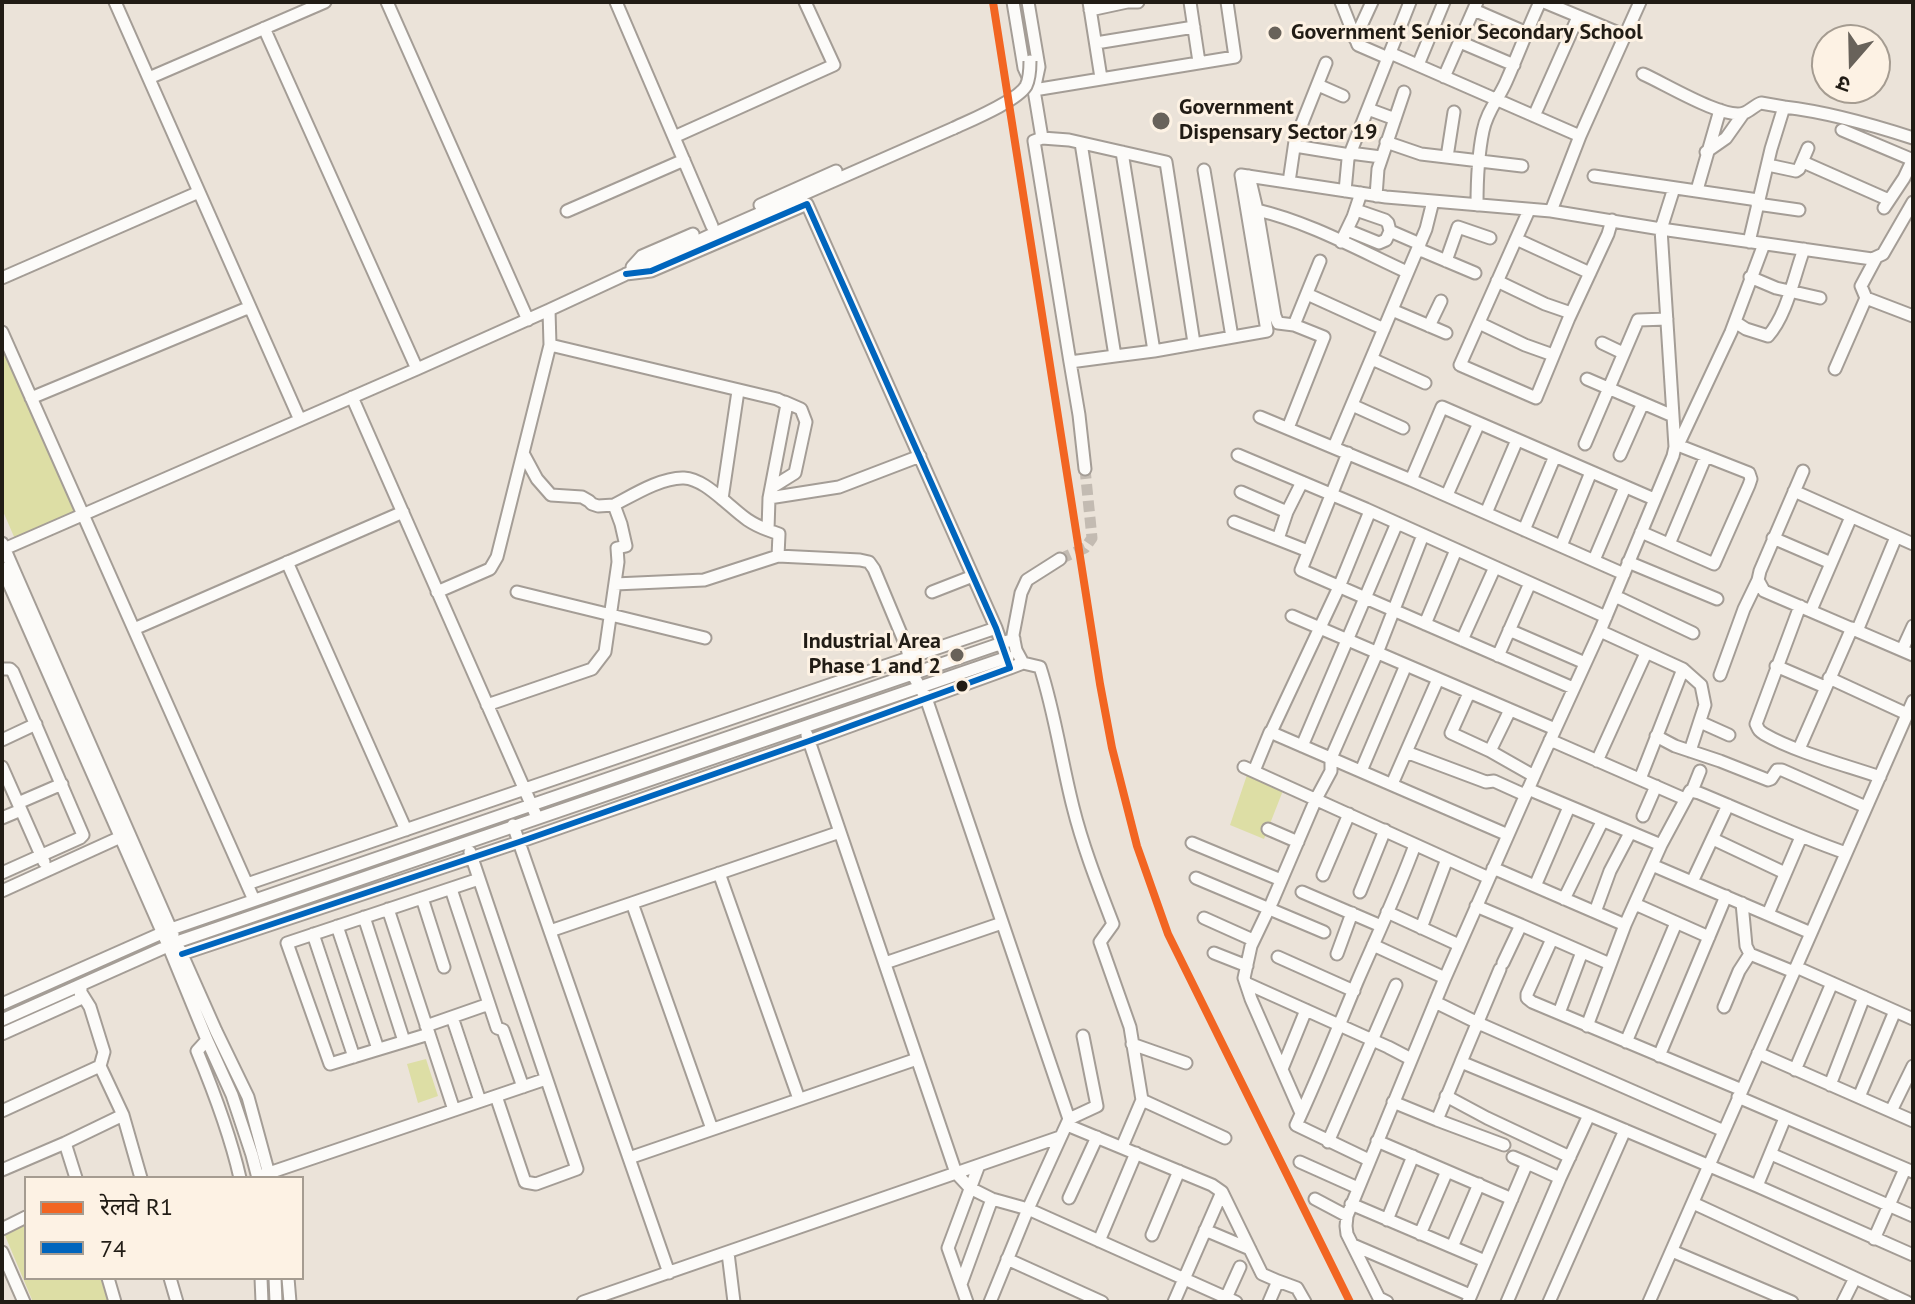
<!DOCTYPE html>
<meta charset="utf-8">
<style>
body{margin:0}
#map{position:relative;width:1915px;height:1304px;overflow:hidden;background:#ebe3d9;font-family:"PT Sans","Noto Sans Devanagari",sans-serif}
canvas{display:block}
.frame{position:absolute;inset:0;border:4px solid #211c15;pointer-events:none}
.legend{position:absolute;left:24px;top:1176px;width:280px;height:104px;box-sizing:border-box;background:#fdf2e4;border:2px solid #a59c91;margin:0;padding:10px 14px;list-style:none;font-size:24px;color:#211c15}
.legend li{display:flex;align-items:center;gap:16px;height:40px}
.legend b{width:40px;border:2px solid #a59c91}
.north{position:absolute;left:1811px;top:24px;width:80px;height:80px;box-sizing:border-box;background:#fdf2e4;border:2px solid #a59c91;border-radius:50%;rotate:200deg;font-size:22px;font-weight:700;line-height:32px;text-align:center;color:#211c15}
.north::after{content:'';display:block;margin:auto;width:28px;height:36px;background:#68625a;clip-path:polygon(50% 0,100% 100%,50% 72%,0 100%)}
</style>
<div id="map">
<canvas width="1915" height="1304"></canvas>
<div class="frame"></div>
<ul class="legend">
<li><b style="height:10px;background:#f26522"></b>रेलवे R1</li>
<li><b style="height:10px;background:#0065bd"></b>74</li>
</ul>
<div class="north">उ</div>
</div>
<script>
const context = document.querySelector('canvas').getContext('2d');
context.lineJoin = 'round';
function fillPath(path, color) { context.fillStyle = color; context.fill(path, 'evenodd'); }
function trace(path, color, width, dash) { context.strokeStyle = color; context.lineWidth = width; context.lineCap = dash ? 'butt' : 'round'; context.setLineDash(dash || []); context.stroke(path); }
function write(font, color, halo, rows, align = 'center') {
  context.font = font + ' "PT Sans",sans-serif'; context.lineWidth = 6; context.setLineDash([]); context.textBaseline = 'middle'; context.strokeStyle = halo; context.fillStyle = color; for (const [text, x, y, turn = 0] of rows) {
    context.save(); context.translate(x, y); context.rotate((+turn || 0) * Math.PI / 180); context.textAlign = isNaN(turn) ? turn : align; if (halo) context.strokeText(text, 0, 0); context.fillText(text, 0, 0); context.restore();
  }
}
const green = new Path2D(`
 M2,346l73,167 -60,26 -13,-30z
 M1248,772l36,16 -20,51 -34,-14z
 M426,1059l12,37 -20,7 -11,-39z
 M26,1223v55h76l7,24h-76l-29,-69z`);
const minorTunnel = new Path2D(`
 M1060,559l25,-11 7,-10 -7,-69`);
const minor = new Path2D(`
 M115,2l185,418
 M387,2l141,318
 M616,2l96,224
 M1013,2l11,66 10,22 8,48 27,2 97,22 28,181
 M1028,2l11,65 -5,23
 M1089,2l12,76
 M1190,2l9,60
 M1341,2l17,43 30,13
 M1544,2l82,34
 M1090,10l37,-8h11
 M1474,10l53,23
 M264,28l153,341
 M1355,39l17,-37
 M1460,42l54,23
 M1096,43l98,-16
 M1390,53l190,83
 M1418,65l26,-63
 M1643,74c21,9 81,46 101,39 6,-2 11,-8 17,-10l23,4
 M1444,77l33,-75
 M149,78l176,-76
 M1318,85l25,11
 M1034,90l201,-33 -8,-55
 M1368,109l27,10
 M1534,116l44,-99
 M1842,130l71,30
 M674,137l160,-72 -29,-63
 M1042,138l-8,3 36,221 45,-6
 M1386,142l35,12 101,12
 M1081,143l34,213 39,-5
 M1295,146l55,9
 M1122,152l32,199 113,-20 -26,-156 145,22 165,14 110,18 211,30 11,-5 30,-52
 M1706,152l20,-14 17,-24
 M1350,153l31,4
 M1447,157l7,-45
 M1803,162l86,38
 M1768,165l28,6 3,-2 9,-21
 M1204,170l28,167
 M1249,176l8,34 18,106 3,7 16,2 30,12 -36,91
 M1594,176l164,24
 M1289,182l6,-41 31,-78
 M1697,190l23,-80
 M1345,191l3,-32 62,-157
 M1376,196l2,-27 26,-77
 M1757,204l42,6
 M760,205l76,-34
 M1477,205c0,-24 1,-50 6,-74 4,-20 15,-31 23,-49 12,-27 22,-54 34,-80
 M1884,208l20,-30 9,-19
 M1257,210c52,12 102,40 150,62
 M1356,210l29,10 3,3 2,8 30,13
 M1529,210l-69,155 76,33 33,-80 39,-84 4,-14
 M567,211l117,-51
 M1551,211l29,-75 60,-134
 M1347,230l32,13 7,-3 4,-9
 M1516,239l74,34
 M1341,242l12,-25 8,-24
 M1749,242l22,-93 13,-42c44,5 86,17 129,31
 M1418,249l57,24
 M1876,258l-15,28 5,12 47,18
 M1446,261l12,-34 32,11
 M632,267l10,-11 51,-22
 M1750,277l26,11 44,10
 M2,278l197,-86
 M1497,281l48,23 26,9
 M1307,294l77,35
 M549,310l1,35
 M1392,310l54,23
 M1735,322l11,7 22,7c19,-21 26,-60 36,-87
 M1479,323l46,22 28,10
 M1294,325l26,-64
 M1429,326l12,-25
 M2,332l252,568
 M1602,343l21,10
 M1372,359l53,24
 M1070,362l9,53 6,54
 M1835,369l31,-71
 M1587,379l86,37
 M352,397l183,416
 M31,398l219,-91
 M1352,405l51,23
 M1260,417l151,63
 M1585,444l53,-124 29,-1
 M1678,445l53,-113 33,-88
 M1334,447l92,-218 7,-28
 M1348,453l-47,117 272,118
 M1238,455l128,54 240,108
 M1620,455l23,-52
 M1803,471l-43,100 -2,9 6,11 149,64
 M771,488l24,-15 11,-51 -5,-13 -16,-7
 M1794,491l119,53
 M1241,492l46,20
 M1447,495l32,-72
 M769,498l70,-11 81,-31
 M722,499l16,-108
 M614,505c19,-10 48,-28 70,-27 16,1 31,15 43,25 15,13 22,20 41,27
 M1486,513l31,-73
 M1234,522l74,29
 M1524,530l31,-74
 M1641,532l73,32 35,-79 2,-6 -2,-6 -74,-29
 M1773,538l58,25
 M1278,539l9,-27 15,-30
 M2,543l171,391
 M1669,544l37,-88
 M1561,546l30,-74
 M2,550l415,-181 132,-59 166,-77 239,-105
 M1594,560l31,-73
 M287,562l119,268
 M1628,562l89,37
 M2,568l166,377 39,95 25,55 20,60 6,23
 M1624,574l-213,-94 31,-73 212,92
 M615,584l89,-4 74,-24
 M437,592l53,-23 7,-12 53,-212 227,54 10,5 -18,94 -1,32 11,4 -1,22 82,4 9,2 5,7 33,79 6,27 13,23 143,421 -41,90 -38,93
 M517,592l188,46
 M932,592l41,-16
 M1615,596l78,37
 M1800,606l-44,118c3,6 2,6 8,10 31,18 81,31 116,43
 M1811,610l40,-93
 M1292,616l263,113
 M1425,624l31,-74
 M134,629l269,-117
 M1509,630l76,33
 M1600,631l83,38 18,16 4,20 -15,46
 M1857,631l39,-94
 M1462,640l33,-73
 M1902,650l11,-24
 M1498,656l32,-73
 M1023,663l-7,-13 -3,-15 8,-42 6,-13 33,-21
 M1776,666l49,21
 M1010,668l13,-5 17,4c15,46 21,93 33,140 10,40 25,78 40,117l-13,18 30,85 12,73 -20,47
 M2,669h8l3,3 70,163 -3,3 -78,35
 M1720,675l24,-66 14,-29
 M1829,678l78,36
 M1469,693l-18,40 39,18 20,-41
 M487,705l105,-36 13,-17 13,-90 -1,-14 9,-2 -5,-22 -7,-19 -16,1 -6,-2 -3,-3 -7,-4 -31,-2 -14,-16 -14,-26
 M1700,722l29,13
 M1271,732l68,-145 31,-76
 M807,735l149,438 14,15 22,11 36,10 208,93
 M1656,736l19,10 45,15 48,19 3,-1 6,-9h5l84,37
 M2,740l34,-16
 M1550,740l135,59
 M1302,746l95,-223
 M1799,749l53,-121
 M1490,751l44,25
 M1406,752l80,30 8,-1 31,14
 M1597,761l49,-108
 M2,767l42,95
 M1244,767l245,111
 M1254,771l16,-39 238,103
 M1361,771l45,-106
 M1640,779l43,-110
 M1392,784l46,-105
 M1528,789l133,56
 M1692,791l8,-20
 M18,803l44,-19
 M1643,816l13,-30
 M2,818l19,-8
 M513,825l156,448
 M1268,829l30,13
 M1713,839l72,34
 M1192,843l89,37
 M470,852l107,317 -41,15 -11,-2 -29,-86
 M1652,865l159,68
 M1493,868l132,57 -38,101
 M719,873l80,226
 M1323,875l26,-61
 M1196,878l128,54
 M1692,882l36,-77
 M247,884l749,-256
 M1535,886l34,-79
 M451,889l46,139 6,2 20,57
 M2,891l123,-56
 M1302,892l79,34
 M1360,892l25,-62
 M422,898l22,69
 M1564,899l38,-77
 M632,903l80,226
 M1742,903l4,43 4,8 44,18
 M1635,904l74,33
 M1476,906l45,19 -18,38
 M388,909l66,201
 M1387,912l72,33
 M1595,912l15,-41 20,-38
 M1768,914l33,-77
 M364,917l40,124
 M1204,918l49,22
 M1521,925l89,39
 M1625,925l36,-80 29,-54 9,2c49,20 97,43 147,60
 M337,926l41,123
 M1421,928l26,-69
 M550,931l290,-99
 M313,934l41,123
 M1552,939l-25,55v4l5,4 210,88
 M1373,945l72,33
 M180,950l36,81 32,66 22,81
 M1214,953l33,13
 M182,954l337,-112 290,-101 201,-73 -14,-40 -189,-424 -156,67 -25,3
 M1337,954l15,-41
 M1278,957l76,34
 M885,963l117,-40
 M1796,967l117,52
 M1248,984l140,63 23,12
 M80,991l10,16 14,45 -4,14 23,49 18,63
 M1435,1002l43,21 246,108
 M2,1004l169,-75 843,-290
 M1724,1007l15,-36 11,-17
 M1559,1013l23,-61
 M452,1017l28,84
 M2,1020l175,-78 831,-285
 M426,1026l63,-22
 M2,1034l78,-35 1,-10
 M429,1034l-99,30 -43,-121 192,-64
 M207,1040l-10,11c17,41 33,83 43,127
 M1626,1042l50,-119
 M1132,1044l54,19
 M1758,1053l155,68
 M1659,1056l67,-160
 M1461,1062l39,-93
 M1282,1069l24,-59
 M1795,1070l37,-87
 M1830,1085l34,-88
 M1446,1096l41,22 83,39
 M1738,1097l175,75
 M1859,1097l36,-86
 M1142,1100l83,38
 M1393,1102l44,18 24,-58 128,53
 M2,1111l98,-45
 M1891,1111l22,-45
 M1301,1113l-50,-114 -7,-21 7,-32 21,-44 44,-103 15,-28v-13l46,-105 46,-118
 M1069,1119l28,-13 -14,-70
 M1437,1120l67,25
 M1067,1125l145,60 10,7 40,82 16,7
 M1377,1141l135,58
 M1328,1142l68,-157
 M65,1143l11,35
 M1771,1154l142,62
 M1513,1157l14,6
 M629,1158l288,-99
 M1369,1160l-73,-35c22,-47 41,-95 61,-143 20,-46 41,-91 58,-137
 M1300,1162l58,26
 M2,1170l63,-27 58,-28
 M263,1175l283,-96
 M1757,1186l28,-68
 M1069,1198l28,-61
 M1315,1199l32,17
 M1693,1203l214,99
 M1351,1204l134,57
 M1387,1220l26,-64
 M2,1229l24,-12
 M1205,1230l45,19
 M1420,1234l27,-63
 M1152,1235l27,-64
 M1874,1239l31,-70
 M1099,1241l37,-88
 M1353,1245l117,50
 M1452,1247l27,-63
 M1672,1251l120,51
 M2,1252l22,50
 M728,1253l6,49
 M1007,1259l95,43
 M108,1278l7,24
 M170,1278l7,24
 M261,1278l1,24
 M275,1278l1,24
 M288,1278l2,24
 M961,1284l31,-85
 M1226,1298l14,-31
 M583,1302l477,-165
 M967,1302l-19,-54 31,-83
 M1174,1302l48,-110
 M1269,1302l9,-21 19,7 8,14
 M1387,1302l-8,-4 -32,-64 -1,-8 1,-10 98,-238 93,-211 62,-136 73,-175 2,-9 -14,-218 13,-41
 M1468,1302l59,-139 33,15
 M1507,1302l53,-124 29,-63 168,71 156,69
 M1549,1302l76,-172
 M1649,1302l264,-601
 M1843,1302l12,-24`);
const minorBridge = new Path2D(`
 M954,128c17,-8 63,-27 72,-42 4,-8 4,-17 4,-25`);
const bus1 = new Path2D(`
 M182,954l337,-112 290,-101 201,-73 -14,-40 -189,-424 -156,67 -25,3`);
const rail1 = new Path2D(`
 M993,2l107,682 12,64 25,98 31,88 182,368`);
const markers = [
 [1275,33,8,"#68625a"],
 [1161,121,10,"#68625a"],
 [957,655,8,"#68625a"],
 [962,686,7,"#211c15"]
];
const poiNames = [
 ["Government Senior Secondary School",1291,33],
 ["Government",1179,108],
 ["Dispensary Sector 19",1179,133],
 ["Industrial Area",941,642,"right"],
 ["Phase 1 and 2",941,667,"right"]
];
fillPath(green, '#dddea5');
trace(minorTunnel, '#c3bbb2', 11, [11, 5.5]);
trace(minor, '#a49d96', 15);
trace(minor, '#fcfbf9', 11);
trace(minorBridge, '#a49d96', 15, []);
trace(minorBridge, '#fcfbf9', 11);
trace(bus1, '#0065bd', 6);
trace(rail1, '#f26522', 8);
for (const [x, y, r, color] of markers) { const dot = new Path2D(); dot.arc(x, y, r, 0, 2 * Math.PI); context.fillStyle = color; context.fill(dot); trace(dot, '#fdf2e4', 3); }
write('bold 22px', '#211c15', '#fdf2e4', poiNames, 'left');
</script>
